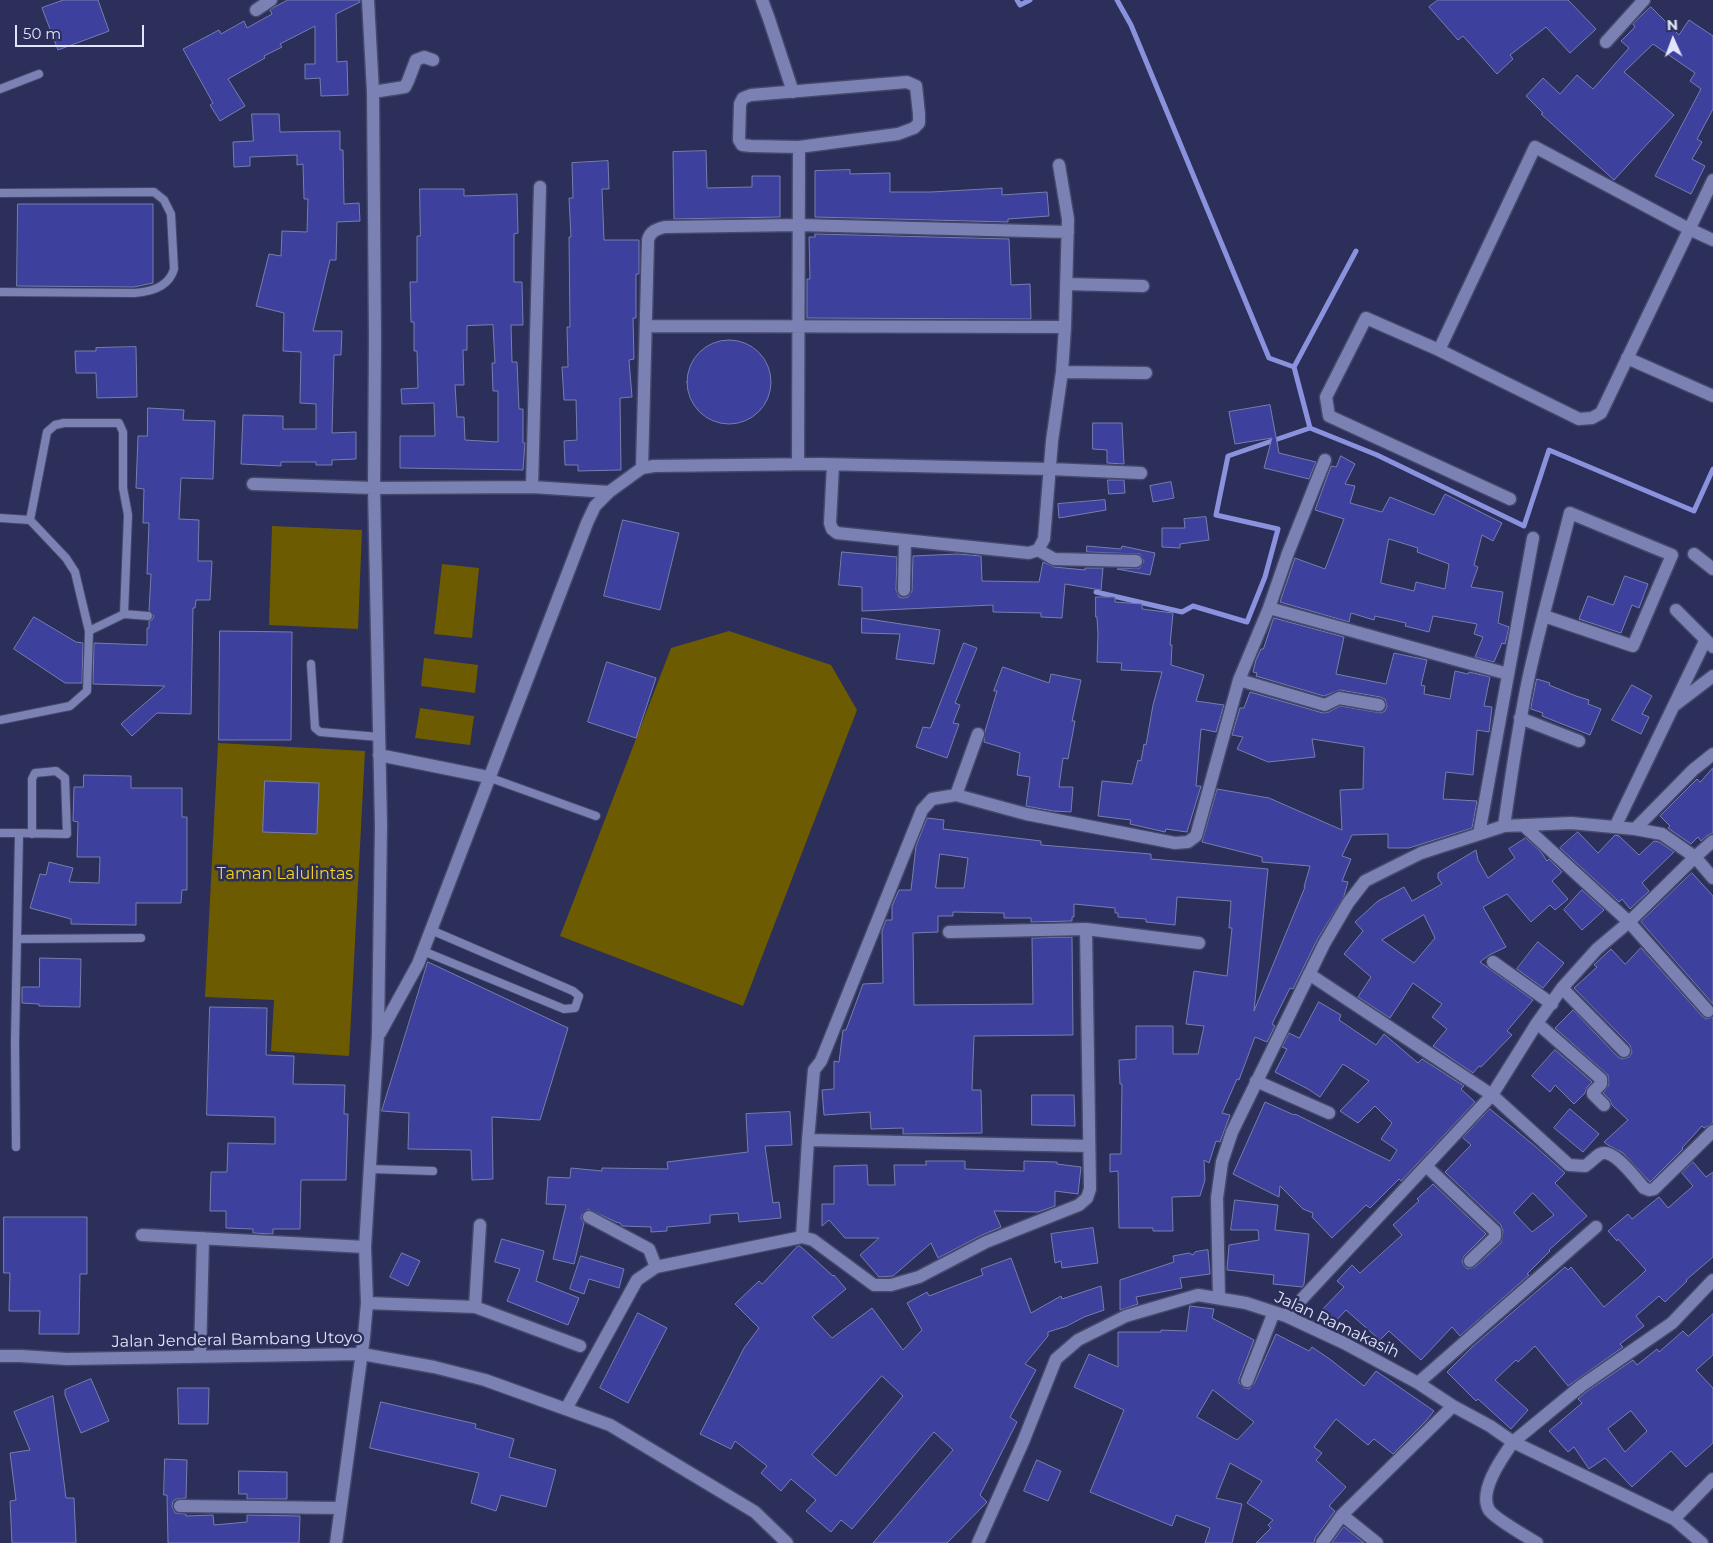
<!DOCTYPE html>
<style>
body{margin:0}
#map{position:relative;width:1713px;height:1543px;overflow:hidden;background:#2b2f59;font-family:Montserrat,sans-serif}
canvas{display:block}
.north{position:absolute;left:1648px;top:15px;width:50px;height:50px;-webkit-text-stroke:4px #2b2f59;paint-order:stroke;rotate:358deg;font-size:14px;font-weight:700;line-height:20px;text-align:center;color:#e1e5fb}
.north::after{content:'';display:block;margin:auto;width:18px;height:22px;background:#e1e5fb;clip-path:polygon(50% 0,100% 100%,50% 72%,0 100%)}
.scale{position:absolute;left:15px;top:25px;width:129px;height:22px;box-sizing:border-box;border:2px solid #e1e5fb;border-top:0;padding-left:6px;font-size:15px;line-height:18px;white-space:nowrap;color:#e1e5fb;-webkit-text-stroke:4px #2b2f59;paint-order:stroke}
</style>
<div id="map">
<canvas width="1713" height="1543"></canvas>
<div class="north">N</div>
<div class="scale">50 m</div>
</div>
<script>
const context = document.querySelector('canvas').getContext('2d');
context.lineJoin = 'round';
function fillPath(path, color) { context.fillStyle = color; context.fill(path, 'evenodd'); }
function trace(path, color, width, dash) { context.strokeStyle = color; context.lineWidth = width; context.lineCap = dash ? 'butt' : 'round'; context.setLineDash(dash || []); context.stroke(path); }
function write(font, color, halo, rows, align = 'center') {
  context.font = font + ' Montserrat,sans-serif'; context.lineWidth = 5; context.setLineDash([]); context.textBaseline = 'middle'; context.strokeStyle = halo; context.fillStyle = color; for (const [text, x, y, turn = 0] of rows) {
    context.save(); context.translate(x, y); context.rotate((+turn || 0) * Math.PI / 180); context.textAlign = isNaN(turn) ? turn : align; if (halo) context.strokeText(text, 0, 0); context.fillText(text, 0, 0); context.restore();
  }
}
const green = new Path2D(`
 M272,526l90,4 -4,99 -89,-4z
 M442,564l37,4 -7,70 -38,-4z
 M729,631l102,34 26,45 -114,296 -183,-70 111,-288z
 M424,658l54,7 -3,28 -54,-7z
 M420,708l54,8 -4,29 -55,-7z
 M218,743l147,8 -16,305 -78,-5 3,-51 -69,-3z`);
const stream = new Path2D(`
 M1017,0l3,5 10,-5
 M1117,0l14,25 138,333 25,9 16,61 67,27 147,71 25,-76 145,61 19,-42
 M1294,367l62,-116
 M1096,592l86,20 11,-6 54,16 18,-45 13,-48 -62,-14 12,-59 82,-28`);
const building = new Path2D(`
 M64,0h34l11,31 -51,19 -16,-42z
 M288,0h72v2l-24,12 1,48 10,-1 1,34 -27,1 -1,-18 -15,1v-15h10v-38l-35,18 2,3 -18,9 1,2 -37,21 17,27 -25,15 -10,-16 3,-2 -30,-54 36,-19 2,4 23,-13 3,7 25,-14 -2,-4z
 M1438,0h130l28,29 -26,24 -24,-26 -36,28 3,4 -16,15 -34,-38 -5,4 -29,-33z
 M1651,7l28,28 10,-15 24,16v73l-16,30 5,3 -10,17 13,7 -14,28 -36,-18 46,-87 -11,-8 5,-8 -42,-29 -29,28 50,43 -60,65 -73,-66 2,-1 -17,-17 17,-18 17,16 17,-19 16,14 36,-41 -8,-7 14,-14 -2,-3z
 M252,114h27l1,18 60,-1v19h3l1,54 15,-1 1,18 -23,1 -1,38h-6l-17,71h29l-1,24h-7l-2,78 24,-1v27l-24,1v5h-16v-3h-35v4l-40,-2 2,-49 40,1v13h33v-25l-16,-1 1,-51 -18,-1 1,-38 -28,-7 13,-52 12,2 1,-25 25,1 1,-33h-4l-1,-35 -6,1v-10l-47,2v9l-16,1 -1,-25 20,-1z
 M706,151l1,37 45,-1v-11h28v41l-106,2 -1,-67z
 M608,161l1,28h-7l2,51h35v34h-3v44h-3l1,41 -5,1 3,37 -12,1 1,72 -43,1v-6h-13l-1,-24 13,-1 -1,-40h-12l-2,-33h6l-1,-40h3l-1,-90h2l-2,-39h4l-1,-35z
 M850,170v4l40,-1v19h41l71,-4v7l45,-3 2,24 -41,3v3l-193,-5v-46z
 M420,189h44v7l53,-2 1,39 -4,1v48h8l1,43h-12l1,37h5l2,47h4v34h2l-2,27 -123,-2v-32h35l-1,-33 -32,1 -1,-15 17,-1 -1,-37h-3v-29h-3l-1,-40h7v-46h3zM493,325l2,38h-3l1,28h5v51l-33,-2 -1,-23h-7l-2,-32h9l-1,-35h4v-24z
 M18,204h135v79l-19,4 -117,-1z
 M815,234l194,5 2,46 19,-1 1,35 -224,-1v-39h3l-1,-42h6z
 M687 382a42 42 0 1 1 84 0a42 42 0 1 1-84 0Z
 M136,347l1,50 -40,1 -1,-25h-20l-1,-22h21v-3z
 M1270,405l9,48 37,9 -7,17 -45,-11 8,-30 -37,6 -6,-32z
 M148,408l36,2 -1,10 32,1 -2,58 -32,-1 -2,41 20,1 -1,41h14l-2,39h-14l-1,8h-2l-2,106 -34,-1 -25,23 -11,-12 44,-38 -72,-2 1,-41 53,2v-17h2v-7l3,-1 2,-4 -5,-5 2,-37h-4l2,-51h-6l1,-34 -8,-1 2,-52h9z
 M1093,423h29l2,41 -17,-1v-13l-14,-1z
 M1341,456l14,8 -10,20 10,2 -5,17 32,9 8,-15 44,18 11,-21 57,29 -9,18 -11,-6 -8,30 4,2 -7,20 32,5 -5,31 11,4 -4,17 -3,-1 -8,19 -19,-5 8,-20 -9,-3 3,-10 -44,-8 -4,16 -24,-6 1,-3 -31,-7 -1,4 -23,-7 -2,9 -69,-20 15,-44 30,11 19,-50 -29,-9 16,-44 5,1zM1389,539l29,9 -1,4 32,12 -4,25 -29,-7 -2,9 -33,-8z
 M1108,480h16l1,13 -16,1z
 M1171,482l3,16 -21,4 -3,-16z
 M1105,500l1,10 -47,8 -1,-14z
 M1206,517l3,23 -29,4v4l-18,-1v-19h23l-1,-9z
 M623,520l56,13 -19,77 -56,-14z
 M1087,546l34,3 1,-3 33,7 -5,22 -33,-6 23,-1 4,-7 -4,-7 -53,-2z
 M842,552l55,5 -1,33 3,7 4,1 5,-1 4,-6 1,-35 44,-2 24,2 1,25 57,1 4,-20 11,5 31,3v-2h18l-2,22 -36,-6 -3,34 -21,-1v-4l-48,-1v-7l-131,6v-24l-23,-2z
 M1625,576l23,8 -9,24 -7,-3 -11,28 -42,-14 9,-23 25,9z
 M1096,597h19v5l27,2v5l31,4 -3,32h2l-1,20 33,10 -8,26 28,4 -8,27 -15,-3 -5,57h5l-14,46 -21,-3 -1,3 -35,-8 1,-4 -33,-4 4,-35 30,3 6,-24 3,1 3,-17 2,1 7,-40 9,-33 -41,-2 1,-7 -25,-1 1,-28 -1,-17h-1z
 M34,617l42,25 7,1 -1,40h-17l-51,-34z
 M862,618l78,12 -6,34 -38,-5 4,-25 -38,-1z
 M1274,618l70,19 -8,37 50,10 8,-31 33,7 -6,25 4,1 -1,8 26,5 5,-28 13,3 1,-2 21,5 -6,29 8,1 -3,25 -12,-2 -4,45 -27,-3 -3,27 34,2 -5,27 -63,20h-21v-14l-36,1 -10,21 9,3 -9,22 6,1 -4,14 -27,44 -24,49 -3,-1 -18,36 3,2 -8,16 -12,-5 -16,43 -2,-1 -15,34 8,2 -10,27 -4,-1 -7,22 -5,-3 1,20 -5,16 -28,1 1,34h-20v-3h-34l-1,-57 -8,1v-18h11l1,-70h-2l-1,-24 17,-1v-33h37v28h25l6,-28 -18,-2 8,-53 33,5 5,-48h-3l2,-27 -54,-4 -2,28 -29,-3v-3l-28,-2v-4h-3v-5l-41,-4v13h-2v4l-41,1v-4h-27v-5l-51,-1v4h-15v16l-25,1 1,72 119,-1 -1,-66 40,-1 1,98 -99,1 -2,54h9l1,43 -79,1v-6l-32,1 -1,-17 -46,3 -2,-25 12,-1v-28l5,1 4,-32h3l17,-46 20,-1 -1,-52 4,-11h6v-14l7,-16h12l5,-44 11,-28 17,2 -1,9 98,12v4l110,9v5l117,10 -14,142 51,-124h-1l6,-21 -48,-4v-5l-60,-15 15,-53 52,9 73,32 -2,-40 23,-1 1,-42 -52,-8 3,18 -47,5 -31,-13 6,-12 -11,-2 8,-27h4l6,-16 73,21 6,-1 11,-6 41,7 4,-2 2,-5 -2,-7 -5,-2 -40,-7 -16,6 -68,-20 1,-3 -4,-1 3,-12 5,-11h2zM940,854l28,4 -4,30h-28z
 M220,631l72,1 -1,108h-72z
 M964,643l13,5 -22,55 5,2 -7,18 6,1 -12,34 -31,-11 7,-20 7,1z
 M607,662l49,16 -20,60 -48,-16z
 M1003,667l46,16 2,-9 30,6 -9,41h3l-7,38 -5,-1 -4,29h14l-2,25 -18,-1 -27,-5 4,-29 -13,-2 3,-22 -36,-11 1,-11 12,-40h-3z
 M1537,679l13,4 -1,2 27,11 13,4 -1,4 13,5 -11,26 -48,-19 1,-3 -12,-4z
 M1632,685l20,11 -10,18 7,3 -8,17 -29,-14z
 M1713,768v65l-5,2 -7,6 -3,-4 -7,7 -23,-16 2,-2 -10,-10 37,-37 3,3z
 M84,775l47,1v12h51v29h5v73h-5l-1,13h-45v22l-65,-1v-5l-41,-11 10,-34 6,1 3,-13 24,6 -4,14 30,1 1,-26h-23l1,-35 -5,-1 1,-34h9z
 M265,781l54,2 -2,51 -54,-2z
 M1578,832l20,21 17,-18 4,1 20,19 15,-14 5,1 15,10 -32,31 7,8 -19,18 -8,-10 -3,3 -3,-3 -56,-51z
 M1526,838l15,14 6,9 2,-2 13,13 -10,9 16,18 -13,11 -5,-5 -19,17 -24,-28 -24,13 23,40 -17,8 -9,7 53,38 -26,31 5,4 -31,32 -2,-1 -6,7 -40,-27 14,-17 -15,-12 10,-13 -29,-21 -23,35 -32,-21 13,-20 -27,-23 19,-23 -8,-9 23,-21 26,-14 8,14 30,-17 -4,-6v-5l38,-23 2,10 10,18 27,-20 -6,-9zM1424,915l11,23 -21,25 -32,-23z
 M1692,873l21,23v108l-72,-82z
 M1582,890l22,20 -22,20 -18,-20z
 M1538,942l26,21 -21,25 -26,-19z
 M1641,948l61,68 4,3 7,-2v106l-9,5 -2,-2 -20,22 1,1 -33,33 -27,-29 -15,-8 -4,-3 24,-22 -16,-15 -2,-5 -7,-7 6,-8 -1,-10 -53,-47 18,-18 45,47 4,2 7,-2 3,-4 -2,-8 -56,-57 23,-21 -3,-2 17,-16 14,15z
 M40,958l41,1 -1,48 -41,-1v-2l-17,-1v-16h17z
 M428,962l140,66 -28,92 -48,-3 1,62 -21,1 -1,-30 -63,-1 1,-36 -27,-2z
 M1319,1002l22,13 -2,5 37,25 8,-11 34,29 4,-4 42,27 -3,3 14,13 -74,79 -2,-2 -29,29 -4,-3 -34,33 -20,-21 1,-4 -10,-4 -23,-23 -1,11 -46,-23 32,-72 29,13 1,-1 95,47 7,-11 -16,-11 11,-16 -17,-17 -17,17 -18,-12 29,-30 -26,-17 -23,33 -12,-8 -33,-17 12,-23 -5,-2 7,-14 10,5z
 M210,1007l57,1 -1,47 28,1 -1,28 52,1 -1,29h4l-2,66h-45l-1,49h-27v5l-20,-1v-4l-27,-1v-17h-16l1,-39h16l1,-29 47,1v-27l-68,-2z
 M1555,1050l37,32 -5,5 -2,6 -11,11 -19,-19 -5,7 -18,-16z
 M1032,1095h42l1,31 -43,-1z
 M1490,1109l46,38 29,26 -10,10 32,33 -38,34 1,1 -23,23 2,1 -69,61 -8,-9 -31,33 -32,-29 -9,9 -34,-30 -14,15 -13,-12 25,-26 -7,-6 15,-16 8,8 42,-38 -9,-10 26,-24 -2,-2 16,-15 53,50 -22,22 -2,6 3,5 3,2 7,-2 26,-24 2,-12 -2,-6 -56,-53 26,-27 -8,-7zM1533,1193l21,22 -22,17 -18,-19z
 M1570,1109l29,25 -16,18 -29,-24z
 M790,1112l2,33 -27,1 8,57 6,-1 2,16 -42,4 -1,-9 -28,2v8l-43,4v4l-16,1v-5l-29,-1 -2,-3 -4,-1 -28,-13 -6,5 -1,4 3,5 -10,41 -21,-5 13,-54 -20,-1 2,-27 22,1 1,-10 31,3v-3l66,1 -1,-7 81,-10 -2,-38z
 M926,1161h39v8l59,2v-10l33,1v2l24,3 -3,27 -23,-3v15l-17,6 -44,-1 7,16 -19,8 -44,23 -7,-15 -38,33 -14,1 -19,-22 19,-17h-34l-16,-18 -7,6v-22h12v-38l33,-1 1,20h27l-1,-20h32z
 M1693,1162l13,15 7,-5v85l-27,23 1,1 -22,21 -6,-6 -23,20 8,10 -24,18 3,3 -55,39 -33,-40 -17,16 -2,-2 -21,20 33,30 -17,19 -33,-30 -2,2 -29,-29 24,-24 94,-81 3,3 3,-3 33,40 36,-31 6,-6 -28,-31 -1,2 -9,-10 20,-17 4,5 27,-22 9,11 25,-22 -11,-13z
 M1235,1200l43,5 -3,25 34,4 -5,50 -2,3 -29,-3 1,-9 -47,-5 2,-25 30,-5 -1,-10h-27z
 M4,1217h83v57h-7l-1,60h-40l1,-23h-31l1,-38h-6z
 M1093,1228l5,35 -36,5 -1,-7 -6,2 -4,-29z
 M502,1239l42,12 -8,30 43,17 -11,27 -61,-24 13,-32 -25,-7z
 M798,1246h2l33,30 1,-1 12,14 -34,28 20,21 40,-30 31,42 19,-20 -15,-27 20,-11 2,4 54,-21 -2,-6 30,-11 20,55 30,-17 1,3 39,-13 3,24 -20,7 -17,9 -19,6v4l-23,28 11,6 -26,47 7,5 -37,73 7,7 -40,41h-74l80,-93 -19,-18 -82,97 -11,-9 -10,12 -25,-21 10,-11 -25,-21 -10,12 -20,-18 6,-7 -32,-25 -4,8 -31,-15 44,-86 15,-20 -24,-24 24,-23 3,3zM882,1376l21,20 -67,80 -24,-21z
 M1208,1250l2,24 -30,4 2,10 -46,9 2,7 -18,6v-30l54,-18 -1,-6 16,-3 4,2 2,-3z
 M402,1253l18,8 -12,25 -18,-9z
 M581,1256l43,13 -5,19 -30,-9 -5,15 -14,-5z
 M1190,1306l24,3 -2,9 42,22 -15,39v4l5,5 5,1 5,-5 22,-50 33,17 3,-4 19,13 33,26 12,-15 58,40 -8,10 -33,33 -19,-15 -6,6 -32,-26 -22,28 8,6 -6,7 30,27 -17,19 6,5 -20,27 -1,5h-58l15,-15 -3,-3 5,-5 -26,-17 15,-22 -32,-18 -14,35 26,6 -10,39h-27l5,-15 -34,-13 -4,11 -82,-34 34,-82 -50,-23 15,-33 29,13v-35h43v-2l25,1zM1213,1390l41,32 -17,18 -40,-23z
 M638,1313l29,15 -39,75 -28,-15z
 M1713,1314v41l-17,15 17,18v55l-27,24 -15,-16 -39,36 -27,-29 -16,11 -15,-22 -6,5 -19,-21 33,-28 -4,-4 8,-7 47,-32 4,5 20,-16 2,3 24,-21 5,5zM1631,1411l16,20 -22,21 -17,-23z
 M91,1379l18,42 -28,12 -16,-38v-5z
 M178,1388h31l-1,36h-29z
 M53,1396l13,102h8l2,45h-64l-2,-42 6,-1 -6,-47 20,-3 -16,-38z
 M381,1402l95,22 -1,4 39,11 -5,18 47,13 -10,37 -45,-12 -5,16 -25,-8 8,-30 -109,-25z
 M165,1459l22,1 -1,38 -10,1 -3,2 -1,5 3,7 11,1v2l27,-1 1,10 33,-3v-7l53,1 -1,27h-131l-1,-48h-3z
 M1037,1460l24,11 -13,30 -24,-10z
 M239,1471l48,1v27h-40v-5h-8z
 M1344,1527l20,16h-32z`);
const service = new Path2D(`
 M0,89l39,-15
 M0,193l154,-1 10,8 7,14 3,55c-5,18 -24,23 -40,24l-134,-1
 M0,518l30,2 36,38 9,14 14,59 -2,60 -17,15 -70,14
 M30,520l17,-88 8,-7 9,-2h55l4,9v56l5,27 -4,99
 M89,631l35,-17 24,2
 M311,664l4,64 5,4 59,5
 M488,777l108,39
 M0,833h19l-4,210 1,104
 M19,833l48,1 -2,-56 -9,-7 -21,2 -3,6v55
 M18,939l123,-1
 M423,951l141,58 11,-1 4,-12 -6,-5 -142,-61
 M370,1169l63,2`);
const minor = new Path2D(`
 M762,0l7,19 24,73
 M256,10l15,-10
 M1606,42l38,-42
 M373,92l32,-5 3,-6 8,-21 8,-3 9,3
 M1066,284l77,2
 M646,326l419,1
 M1439,350l140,69 13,-1 9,-5 112,-233
 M1627,358l86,38
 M1062,372l84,1
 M798,464l1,-317 99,-13 16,-6 5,-5v-9l-3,-28 -9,-4 -156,13 -8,3 -3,6 -1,36 3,5 9,1 48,1
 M833,465l-3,58 2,6 5,4 192,20 9,-3 6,-11 8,-98 10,-69 3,-45 3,-108 -9,-54
 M642,468l6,-228c2,-9 9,-11 17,-13l133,-2 270,7
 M253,484l121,4 158,-1 77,5
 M532,487l8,-300
 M1510,499l-181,-83 -3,-19 40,-79 73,32 96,-203 154,82 24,11
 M1038,550l16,9 82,2
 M1694,554l19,15
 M904,590l1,-50
 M1269,608l239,66
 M1676,610l37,37
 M1239,680l86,25 14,-7 40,7
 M1675,705l38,-29
 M1520,718l59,23
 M379,755l109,22
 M956,795l22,-61
 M1523,825l106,97 79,89
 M1504,826c7,-49 14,-98 24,-146 12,-56 28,-111 42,-167l102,42 -39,91 -89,-30
 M1615,827l90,-186
 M1635,829l58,-59 20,-16
 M1479,834l54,-296
 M949,932l137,-3
 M1493,962l59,42
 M1309,974l183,121 77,70 16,1c5,-3 10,-9 15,-12 13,-7 36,25 44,34l5,2 5,-1 59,-58
 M1562,988l62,63
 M1537,1023l64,56v5l-8,8v2l11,11
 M380,1033l38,-69 169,-441 8,-17 14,-14 33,-24 12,-2 166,-2 230,5 91,4
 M1256,1081l73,32
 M808,1140l281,6
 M1426,1166l69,65v6l-25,24
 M589,1217l60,32 7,18
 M142,1235l223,12
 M802,1237l11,3 61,45h17l28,-8 67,-35 93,-37 8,-7 3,-9 -4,-260 113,14
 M1219,1298l-2,-100 5,-36 10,-30 92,-188 24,-41 17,-22 56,-28 83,-27 67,-3 64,6 27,5 33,23 18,21
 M367,1303l108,4 105,39
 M475,1307l5,-82
 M1286,1316l206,-221 45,-72 25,-35 35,-39 32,-27 66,-65 18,-16
 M200,1356l3,-118
 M1247,1381l27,-69
 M1418,1383l178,-156
 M566,1409l71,-129 19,-13 146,-30 6,-97 6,-70 7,-9 101,-251 10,-11 24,-4 70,19 149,29 13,-1 8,-6 43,-156 30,-72 19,-55 37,-93
 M180,1506l160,2
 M1342,1515l35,28
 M1674,1519l39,-40
 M336,1543l28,-206 3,-34 -2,-56 13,-212 3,-210 -7,-337 1,-150 -2,-246 -5,-92
 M978,1543l45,-101 33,-83 22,-19 48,-24 72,-21 48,8 40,13 58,27 74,40 35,23 37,20 23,16 161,77 28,24
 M1322,1543l20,-28 111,-109
 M1537,1543c-10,-6 -43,-25 -48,-33 -11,-19 13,-52 24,-68l68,-56 91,-63 41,-43`);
const tertiary = new Path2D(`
 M0,1356h21l46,3 295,-5 72,13 51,13 125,45 145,87 32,31`);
const parkNames = [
 ["Taman Lalulintas",285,874]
];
const streetNames = [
 ["Jalan Ramakasih",1337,1325,25],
 ["Jalan Jenderal Bambang Utoyo",237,1340,-1]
];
fillPath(green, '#6c5b00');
trace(stream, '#8b92dd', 5);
fillPath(building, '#3e409d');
trace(building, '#767eae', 1);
trace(service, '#45486b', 10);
trace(minor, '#45486b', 15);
trace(tertiary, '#45486b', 15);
trace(service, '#7b82b3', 8);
trace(minor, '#7b82b3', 12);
trace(tertiary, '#7b82b3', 12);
write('16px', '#f8d615', '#2b2f59', parkNames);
write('16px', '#e1e5fb', '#2b2f59', streetNames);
</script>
